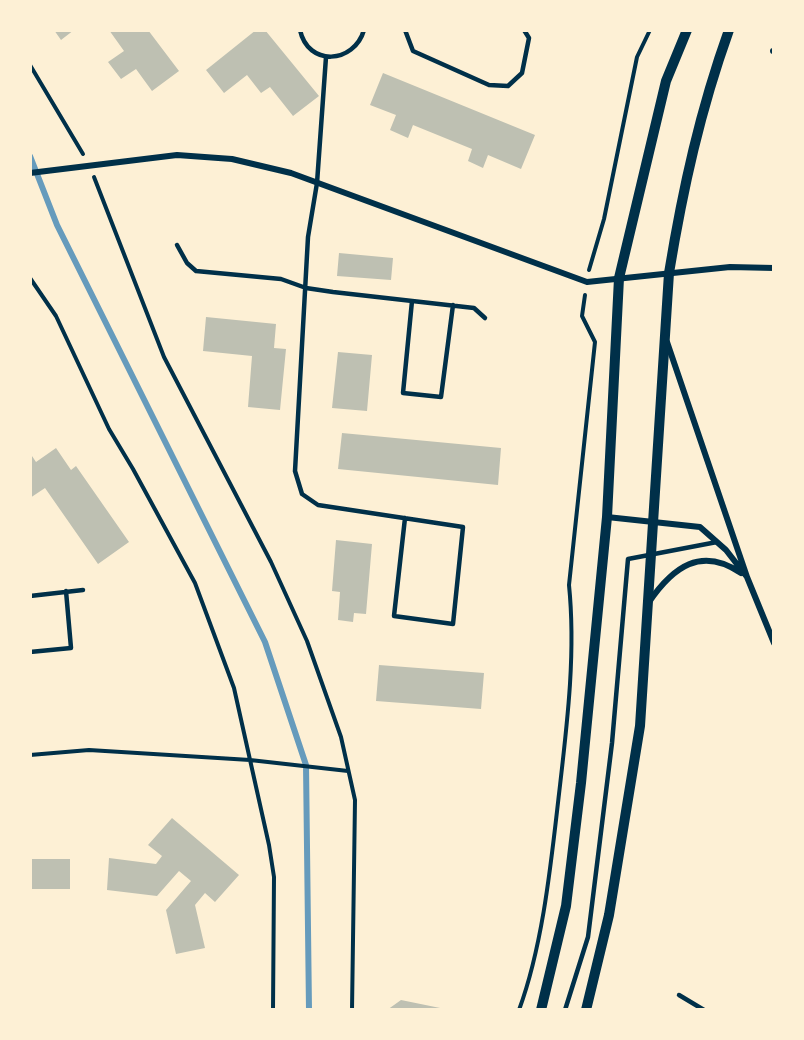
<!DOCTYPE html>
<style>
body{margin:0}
#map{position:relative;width:804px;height:1040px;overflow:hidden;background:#fdf0d5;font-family:"PT Sans Narrow",sans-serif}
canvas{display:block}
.frame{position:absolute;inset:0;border:32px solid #fdf0d5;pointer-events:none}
</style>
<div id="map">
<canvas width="804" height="1040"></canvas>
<div class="frame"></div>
</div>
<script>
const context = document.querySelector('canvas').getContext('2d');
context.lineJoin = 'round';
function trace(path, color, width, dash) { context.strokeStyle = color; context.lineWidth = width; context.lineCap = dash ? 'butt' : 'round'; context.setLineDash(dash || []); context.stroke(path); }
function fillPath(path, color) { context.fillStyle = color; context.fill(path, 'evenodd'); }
const stream = new Path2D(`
 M30,156l27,69 208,417 41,123 3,245`);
const building = new Path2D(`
 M54,30h20l-13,10z
 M109,30h39l31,41 -27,20 -16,-22 -15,10 -13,-17 16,-11z
 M256,30h9l54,66 -26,20 -23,-29 -9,6 -14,-18 -23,18 -18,-23z
 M383,73l152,62 -14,34 -33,-14 -5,13 -15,-7 4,-12 -59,-24 -5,13 -18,-8 6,-15 -26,-10z
 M339,253l54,5 -2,22 -54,-4z
 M206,317l70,7 -2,24 12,1 -6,61 -32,-3 4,-51 -49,-5z
 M338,352l34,3 -5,56 -35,-3z
 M342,433l159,15 -3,37 -160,-16z
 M56,448l15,22 5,-4 53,76 -31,22 -53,-76 -15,10v-45l6,9z
 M336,540l36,4 -6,70 -12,-1 -1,9 -15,-2 2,-28 -8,-1z
 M379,665l105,8 -3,36 -105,-8z
 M172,818l67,57 -24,27 -10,-9 -10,12 10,43 -29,6 -10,-44 25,-29 -12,-10 -22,25 -50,-6 2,-32 47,6 6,-8 -14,-11z
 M30,859h40v30h-40z
 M401,1000l44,9v1h-58z`);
const path = new Path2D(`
 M30,65l53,89
 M94,177l70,180 107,205 36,79 34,96 14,63 -3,210
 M589,270l15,-51 33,-162 13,-27
 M30,278l26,38 53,113 24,40 62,114 39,105 35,157 5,32 -1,133
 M30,755l59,-5 161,10 98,11
 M519,1010c24,-65 32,-147 40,-216 8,-69 17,-140 10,-209l26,-243 -13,-26 3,-21`);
const service = new Path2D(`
 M300,30c8,37 54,34 64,0
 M405,30l8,21 76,34 19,1 14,-13 7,-35 -5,-8
 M326,57l-9,126 -9,54 -13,234 7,23 16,11 145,22 -10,97 -59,-8 11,-98
 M177,245l10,18 9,8 85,8 25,9 27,4 141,16 11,10
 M412,301l-9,92 38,4 12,-92
 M30,596l53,-6
 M30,652l41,-4 -5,-57
 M679,995l25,15
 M565,1010l23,-73 24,-194 16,-184 89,-17`);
const minor = new Path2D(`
 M773,51h1
 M30,173l147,-18 55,4 59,14 296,109 143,-15 44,1
 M667,342l80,235
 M607,517l93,10 26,23 21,27 27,66
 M649,602c24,-35 52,-56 92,-29`);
const tertiary = new Path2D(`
 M541,1010l25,-104 15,-123 26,-266 12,-239 47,-197 21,-51
 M586,1010l23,-95 31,-189 29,-453c14,-85 31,-162 60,-243`);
trace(stream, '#669bbc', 6);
fillPath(building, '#bec0b2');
trace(path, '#003049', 4);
trace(service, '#003049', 4.5);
trace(minor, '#003049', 6);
trace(tertiary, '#003049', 10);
</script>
